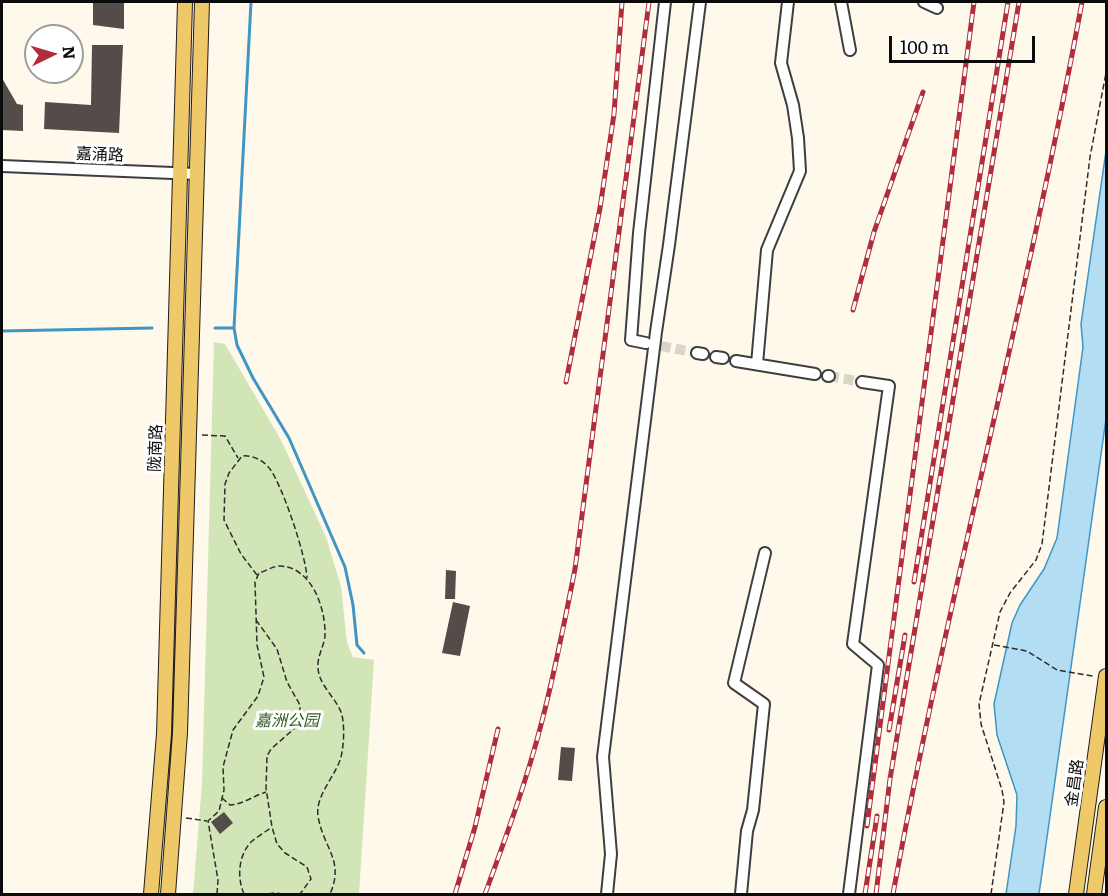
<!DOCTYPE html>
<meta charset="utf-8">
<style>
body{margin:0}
#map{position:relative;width:1108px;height:896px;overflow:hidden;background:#fef9eb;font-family:Literata,serif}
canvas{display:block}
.frame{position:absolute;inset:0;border:3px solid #0b0b0b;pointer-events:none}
.north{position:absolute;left:24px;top:24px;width:60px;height:60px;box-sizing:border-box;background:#fff;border:2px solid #9d9d9d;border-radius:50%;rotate:85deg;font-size:16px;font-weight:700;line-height:24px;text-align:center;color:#0b0b0b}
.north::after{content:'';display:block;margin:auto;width:21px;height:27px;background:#b12d3a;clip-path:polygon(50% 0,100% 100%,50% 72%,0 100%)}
.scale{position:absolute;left:889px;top:36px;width:146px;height:27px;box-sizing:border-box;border:3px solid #0b0b0b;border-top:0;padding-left:8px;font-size:18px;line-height:21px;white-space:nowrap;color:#0b0b0b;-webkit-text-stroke:4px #fff;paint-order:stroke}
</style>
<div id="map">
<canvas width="1108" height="896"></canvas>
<div class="frame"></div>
<div class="north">N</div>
<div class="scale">100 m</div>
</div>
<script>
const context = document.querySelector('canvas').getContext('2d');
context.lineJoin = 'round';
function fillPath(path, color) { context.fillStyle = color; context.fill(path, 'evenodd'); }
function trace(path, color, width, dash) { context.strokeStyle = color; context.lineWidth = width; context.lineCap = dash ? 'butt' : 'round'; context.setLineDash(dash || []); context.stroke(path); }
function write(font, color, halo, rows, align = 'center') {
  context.font = font + ' Literata,"Noto Sans SC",serif'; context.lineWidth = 6; context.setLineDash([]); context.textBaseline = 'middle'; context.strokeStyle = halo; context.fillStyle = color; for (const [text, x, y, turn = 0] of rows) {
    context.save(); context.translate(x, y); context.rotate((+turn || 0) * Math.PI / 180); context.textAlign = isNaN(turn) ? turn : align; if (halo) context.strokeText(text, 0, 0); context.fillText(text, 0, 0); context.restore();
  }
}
const green = new Path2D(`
 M214,342l11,2 56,96 45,97 15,49 6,57 6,14 21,3 -15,234h-166l9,-110z`);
const water = new Path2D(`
 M1106,151v268l-67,475h-33l10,-68 1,-31 -20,-60 -3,-31 18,-81 8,-18 24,-36 13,-31 26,-191 -2,-23z`);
const stream = new Path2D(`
 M215,328h19l17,-326
 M234,328l3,17 16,33 36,60 56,129 8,38 4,40 7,8
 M2,331l150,-3`);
const building = new Path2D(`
 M93,2h31v27l-31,-4z
 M92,45h31l-4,88 -75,-4 1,-27 46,3z
 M2,78l15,26 6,1v26l-21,-1z
 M446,570l10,1 -1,28h-10z
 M453,602l17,4 -10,50 -18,-3z
 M561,747l14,1 -3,33 -14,-1z
 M224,812l9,11 -13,11 -9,-12z`);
const minorTunnel = new Path2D(`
 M646,343l51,10
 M829,376l33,6`);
const path = new Path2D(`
 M202,435l23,1 13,22
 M257,575l-16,-21 -17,-34 1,-36 4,-11 13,-17c11,-1 21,4 28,13 13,18 36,87 37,109
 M256,620l21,29 10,33 13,23v11l-5,12 -24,21 -4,7 -1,32 6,39 5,17 8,9 22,14 4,12 -11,15
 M994,645l33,6 30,19 36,6
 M222,798l8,7c14,-1 23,-9 36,-13
 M186,818l21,3
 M217,894l1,-14 -10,-59 11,-10 5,-21 -1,-23 10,-37 25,-34 6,-19 -7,-32 -2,-63 4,-9c7,-2 14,-7 21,-7 32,1 46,43 45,70 -1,10 -8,21 -7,31 0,17 17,30 23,45 4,11 3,33 0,45 -5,19 -26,38 -23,59 5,32 27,44 12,78
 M244,894c-7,-16 -6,-38 7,-52 6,-5 14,-10 21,-15
 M268,894l6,-1 9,1
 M991,894l13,-92 -2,-12 -21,-66 -2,-20 21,-92 10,-19 26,-33 6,-16 48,-387 16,-84`);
const minor = new Path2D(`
 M841,2l9,48
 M924,2l13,6
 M2,166l195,8
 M646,343l-15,-3 8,-107 26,-231
 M697,353l6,1
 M716,357l7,1
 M736,361l79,13
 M757,364l10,-114 33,-79 -2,-33 -5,-33 -12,-42 7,-61
 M828,376h1
 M607,894l4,-40 -8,-97 53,-425 13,-87 31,-243
 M741,894l6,-63 6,-21 11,-106 -30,-21 31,-130
 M849,894l29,-229 -25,-21 36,-258 -27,-4`);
const major = new Path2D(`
 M151,894l13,-160 21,-732
 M168,894l12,-161 22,-731
 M1076,894l30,-218
 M1094,894l12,-87`);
const rail = new Path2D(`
 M853,310l21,-78 49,-140
 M566,382l34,-174 14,-94 8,-112
 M914,582l94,-580
 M889,730l16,-95
 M867,826l107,-824
 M455,894l20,-67 23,-98
 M485,894c21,-57 42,-114 57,-173 13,-50 23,-101 33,-152l74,-567
 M865,894l12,-78
 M876,894l14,-115 129,-777
 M893,894c55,-299 134,-593 189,-892`);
const streetNames = [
 ["嘉涌路",100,155,2],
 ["陇南路",156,448,-88],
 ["金昌路",1075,783,-82]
];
const parkNames = [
 ["嘉洲公园",287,721]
];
fillPath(green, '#d1e5b7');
fillPath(water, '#b3ddf2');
trace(water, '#3f95c4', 1.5);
trace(stream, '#3f95c4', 3);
fillPath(building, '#534c48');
trace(minorTunnel, '#dad5c9', 10, [10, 5]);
trace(minor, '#3e3e3e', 14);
trace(major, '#1c1c1c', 16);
trace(path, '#2d2d2d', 1.5, [6, 3]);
trace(minor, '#fff', 10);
trace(major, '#efc869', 14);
trace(rail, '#b12d3a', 5);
trace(rail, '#fff', 3, [9]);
write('16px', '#0b0b0b', '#fff', streetNames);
write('italic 16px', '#305e21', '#fff', parkNames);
</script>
